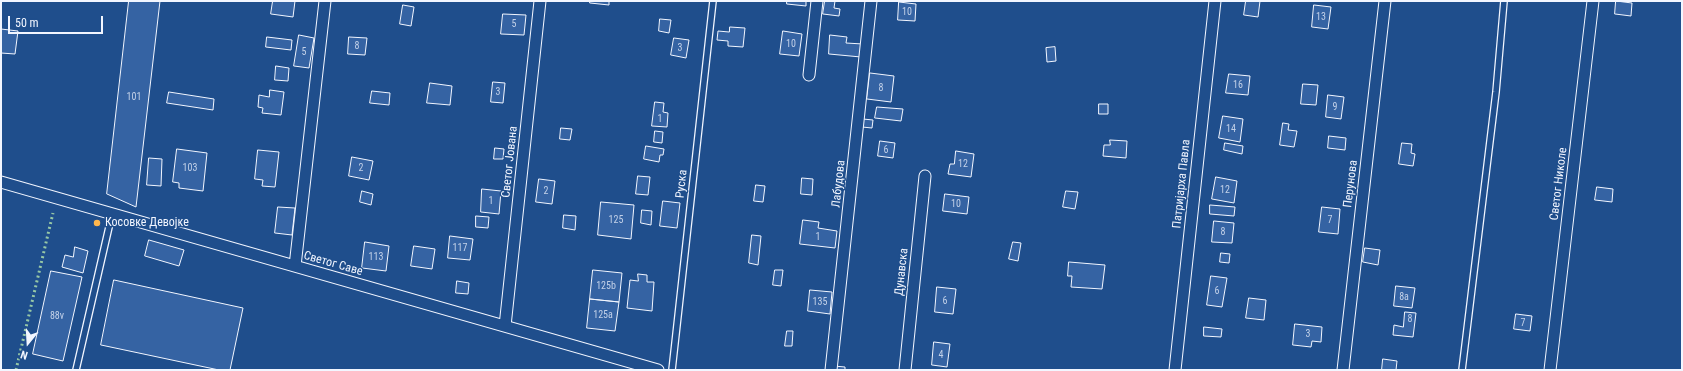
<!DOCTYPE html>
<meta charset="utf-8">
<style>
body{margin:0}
#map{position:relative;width:1683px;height:371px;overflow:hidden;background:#1f4e8c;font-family:"Roboto Condensed",sans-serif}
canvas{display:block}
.frame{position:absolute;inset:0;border:2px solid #f2f6ff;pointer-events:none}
.north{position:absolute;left:8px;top:323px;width:40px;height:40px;-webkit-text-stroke:3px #1f4e8c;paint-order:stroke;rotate:198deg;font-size:11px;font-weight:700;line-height:16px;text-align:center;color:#f2f6ff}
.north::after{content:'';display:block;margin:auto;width:14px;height:18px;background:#f2f6ff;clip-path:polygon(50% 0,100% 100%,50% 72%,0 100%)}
.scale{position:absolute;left:8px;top:16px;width:95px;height:18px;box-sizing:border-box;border:2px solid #f2f6ff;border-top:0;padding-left:5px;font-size:12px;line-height:14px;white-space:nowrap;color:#f2f6ff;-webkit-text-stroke:3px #1f4e8c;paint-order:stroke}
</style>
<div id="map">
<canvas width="1683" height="371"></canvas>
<div class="frame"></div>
<div class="north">N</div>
<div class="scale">50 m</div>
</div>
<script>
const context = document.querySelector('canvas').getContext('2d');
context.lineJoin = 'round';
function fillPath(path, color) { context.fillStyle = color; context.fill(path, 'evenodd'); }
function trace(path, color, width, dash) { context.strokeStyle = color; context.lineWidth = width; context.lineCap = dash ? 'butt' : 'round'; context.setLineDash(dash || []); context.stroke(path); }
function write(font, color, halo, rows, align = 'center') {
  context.font = font + ' "Roboto Condensed",sans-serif'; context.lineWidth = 3; context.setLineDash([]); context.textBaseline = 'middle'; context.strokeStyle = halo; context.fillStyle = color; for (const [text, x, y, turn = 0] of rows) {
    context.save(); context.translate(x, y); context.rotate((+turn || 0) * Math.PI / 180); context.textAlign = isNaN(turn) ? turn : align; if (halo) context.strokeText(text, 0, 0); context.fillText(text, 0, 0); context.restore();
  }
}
const building = new Path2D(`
 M129,1h31l-24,206 -29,-13z
 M273,1h22l-2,16 -22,-3z
 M590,1h19v4l-19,-2z
 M787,1h19v5l-19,-2z
 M825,1h10l-1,7 6,1 -1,7 -16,-2z
 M1246,1h14l-2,16 -14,-2z
 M1616,1l16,2 -1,13 -16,-2z
 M899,2l17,2 -1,17 -17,-1z
 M403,5l11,2 -3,19 -11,-2z
 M1314,5l17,2 -3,22 -16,-2z
 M503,14l23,1 -2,20 -23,-1z
 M660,19l11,1 -2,13 -10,-2z
 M730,27l15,1 -2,19 -15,-1v-5l-11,-1 1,-9 11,1z
 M1,29l17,2 -3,23 -14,-1z
 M783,31l19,3 -3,22 -19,-2z
 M299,35l15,3 -5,30 -15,-2z
 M830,35l17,2 -1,6 17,1 -2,13 -32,-3z
 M267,37l25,3 -1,10 -25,-3z
 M349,37l18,1 -2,17 -17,-1z
 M674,38l15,2 -3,18 -15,-3z
 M1055,47l1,14 -9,1 -1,-14z
 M276,66l13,2 -1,13 -13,-1z
 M870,73l24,3 -3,26 -24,-3z
 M1229,74l21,2 -2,19 -22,-2z
 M493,82l12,1 -2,20 -12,-1z
 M430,83l22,3 -2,19 -23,-2z
 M1303,84l15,1 -2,20 -15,-1z
 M270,90l14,2 -3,23 -19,-2 1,-5 -5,-1 1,-12 10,2z
 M372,91l18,2 -1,12 -19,-2z
 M169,92l45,7 -1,11 -46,-7z
 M1328,95l16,2 -3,22 -15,-2z
 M655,102l9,1 -1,9 5,1 -1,14 -15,-1z
 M1099,104h9v10h-9z
 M877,107l26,2 -2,12 -26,-3z
 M1223,116l20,3 -3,23 -21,-4z
 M863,119l10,1 -1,8 -10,-1z
 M1283,123l6,1 -1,6 9,1 -3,16 -14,-2z
 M561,128l11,1 -2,11 -10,-1z
 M655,131l8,1 -1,11 -8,-1z
 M1329,136l17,2 -1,12 -17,-2z
 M1110,140l17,1 -1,17 -23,-2 1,-11h6z
 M880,141l15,2 -2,15 -15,-2z
 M1225,143l18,3 -1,8 -18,-4z
 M1402,143l10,1 -1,9 4,1 -2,12 -14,-2z
 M646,146l18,3 -1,6h-3l-1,7 -15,-3z
 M495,148l9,1 -1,10h-9z
 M177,149l30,4 -4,38 -24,-3v-5l-6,-1z
 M258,150l21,2 -4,35 -13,-1 1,-6 -8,-1z
 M956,151l18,3 -3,23 -23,-3 2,-10h4z
 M352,157l21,4 -4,19 -20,-4z
 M149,158l13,1 -1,27 -14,-1z
 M638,176l12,1 -2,18 -12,-1z
 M1216,177l21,4 -3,22 -22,-4z
 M802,178l11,1 -1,16 -11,-1z
 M539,179l16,2 -3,23 -16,-2z
 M756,185l9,1 -2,16 -9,-1z
 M1597,187l16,2 -1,13 -17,-2z
 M482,189l19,2 -2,23 -18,-2z
 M362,191l11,3 -2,11 -11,-3z
 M1066,191l12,1 -3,17 -12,-2z
 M945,194l24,3 -2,17 -24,-3z
 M663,201l17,2 -3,25 -17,-2z
 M601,202l33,3 -3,34 -33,-4z
 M1210,205l25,2 -1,9 -24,-2z
 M278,207l17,1 -3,27 -17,-2z
 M1322,207l18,2 -2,25 -19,-2z
 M642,210l10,1 -1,14 -10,-2z
 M564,215l12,1 -1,14 -12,-2z
 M476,216l13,1 -1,11 -12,-1z
 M803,220l16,2 -1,6 19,3 -2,17 -35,-4z
 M1214,221l20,2 -2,20 -20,-1z
 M752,235l9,1 -3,29 -9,-2z
 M450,236l23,3 -3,21 -22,-2z
 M149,240l35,10 -5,16 -34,-10z
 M365,242l24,4 -3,25 -24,-3z
 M1013,242l8,1 -3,18 -9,-2z
 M414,246l21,3 -3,20 -21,-3z
 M75,247l13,4 -5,22 -21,-6 3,-12 8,2z
 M1365,248l15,2 -2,15 -15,-3z
 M1221,253l9,1 -1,9 -9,-1z
 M1069,262l36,3 -3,24 -31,-2 1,-11h-4z
 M593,270l29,3 -3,29 -29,-3z
 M775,270h8l-2,16 -8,-1z
 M51,271l31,6 -19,84 -30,-7z
 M638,274l9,1v7h7l-2,29 -25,-3 3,-28 8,1z
 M1211,276l16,2 -5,29 -15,-2z
 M114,280l129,28 -13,62h-11l-118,-25z
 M457,281l12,2 -1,11 -12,-1z
 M1396,286l19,2 -3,20 -18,-2z
 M937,287l19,2 -3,25 -18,-2z
 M810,290l22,2 -2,22 -22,-3z
 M1249,298l17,2 -2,20 -18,-2z
 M590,299l29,3 -4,29 -28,-3z
 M1405,312l11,1 -3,24 -20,-2 1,-10 9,2z
 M1516,314l16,2 -2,15 -16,-2z
 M1295,324l27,3 -1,15 -9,-1 -1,6 -18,-2z
 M1204,327l18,2 -1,8 -17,-1z
 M787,331h6l-1,15h-7z
 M934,342l16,2 -3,23 -15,-2z
 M1383,359l14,2 -1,9h-14z
 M834,366l11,1v3h-11z`);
const service = new Path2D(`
 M76,370l36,-156
 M672,370l41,-369
 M1462,370l34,-278 8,-91`);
const minor = new Path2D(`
 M809,75l8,-74
 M1,182l657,188
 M295,266l30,-265
 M505,326l35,-325
 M831,370l40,-369
 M905,370l20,-194
 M1175,370l40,-369
 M1343,370l42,-369
 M1550,370l43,-369`);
const hedge = new Path2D(`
 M16,370l37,-157`);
const markers = [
 [97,223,4,"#ffb74d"]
];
const numberNames = [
 ["10",907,12],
 ["13",1321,17],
 ["5",514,24],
 ["10",791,44],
 ["8",357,46],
 ["3",680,48],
 ["5",304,52],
 ["16",1238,85],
 ["8",881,88],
 ["3",498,92],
 ["101",134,97],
 ["9",1335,107],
 ["1",660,119],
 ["14",1231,129],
 ["6",886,150],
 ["12",963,164],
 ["103",190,168],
 ["2",361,168],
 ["12",1225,190],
 ["2",546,191],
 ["1",491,201],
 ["10",956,204],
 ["125",616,220],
 ["7",1330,220],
 ["8",1223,232],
 ["1",818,237],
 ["117",460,248],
 ["113",376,257],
 ["125b",606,286],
 ["6",1217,291],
 ["8a",1404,297],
 ["6",945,301],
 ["135",820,302],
 ["125a",603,315],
 ["88v",57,316],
 ["8",1410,319],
 ["7",1523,323],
 ["3",1308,334],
 ["4",941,355]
];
const streetNames = [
 ["Светог Јована",510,162,-84],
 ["Руска",682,184,-84],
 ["Лабудова",839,184,-84],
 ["Патријарха Павла",1182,184,-84],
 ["Перунова",1351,184,-83],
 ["Светог Николе",1559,184,-83],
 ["Светог Саве",333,264,16],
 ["Дунавска",902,272,-84]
];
const poiNames = [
 ["Косовке Девојке",105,223]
];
fillPath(building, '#3563a3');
trace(building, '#f2f6ff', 1);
trace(service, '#f2f6ff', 8);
trace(minor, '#f2f6ff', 13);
trace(service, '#1f4e8c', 5.5);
trace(minor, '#1f4e8c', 11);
trace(hedge, '#97c8a6', 3, [2, 3]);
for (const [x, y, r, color] of markers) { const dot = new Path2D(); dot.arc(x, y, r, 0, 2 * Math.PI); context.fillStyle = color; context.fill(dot); trace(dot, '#1f4e8c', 1.5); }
write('10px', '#c3d1e8', null, numberNames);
write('12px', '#f2f6ff', '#1f4e8c', streetNames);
write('12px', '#f2f6ff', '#1f4e8c', poiNames, 'left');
</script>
